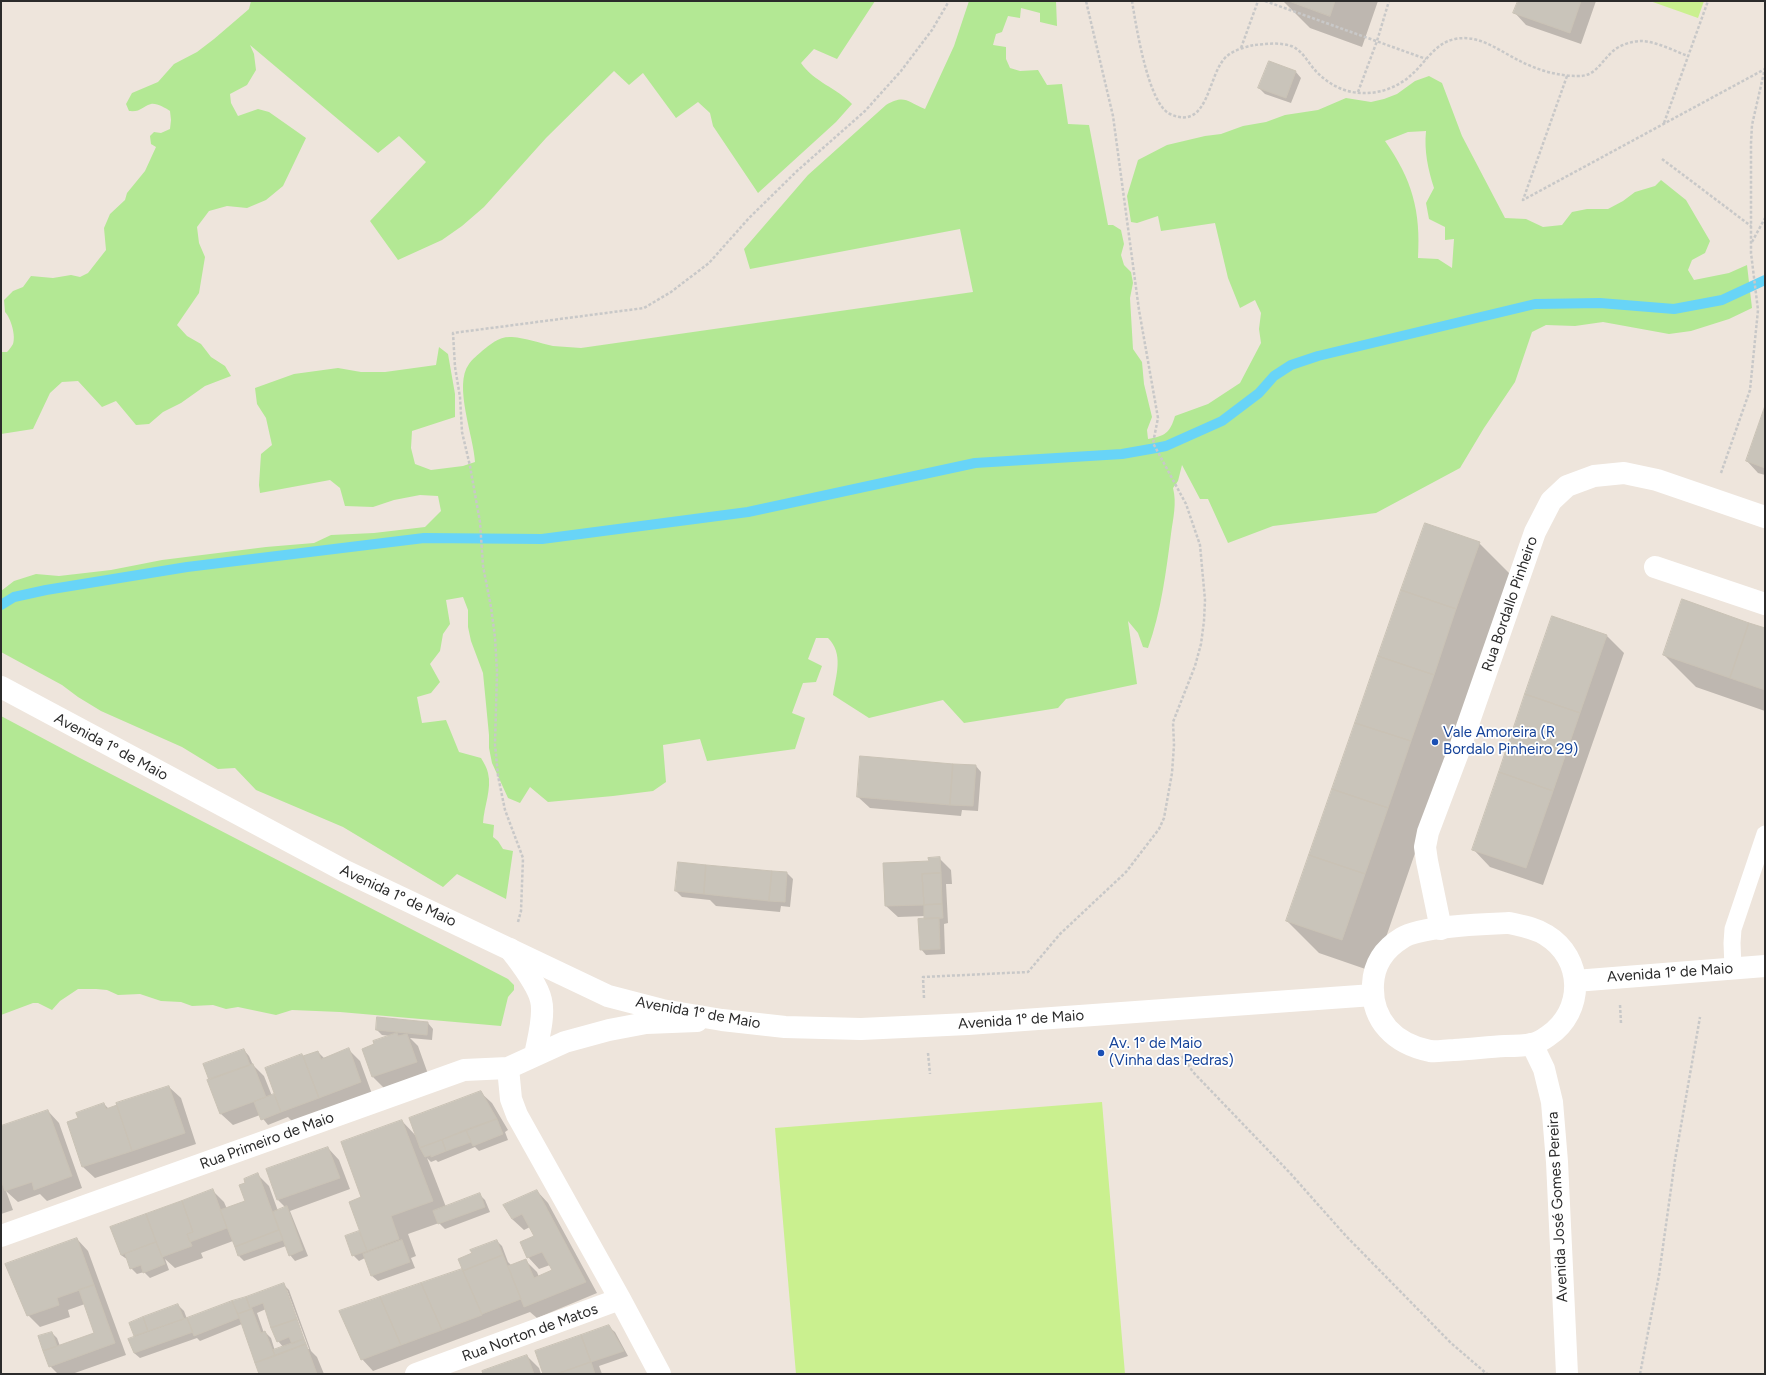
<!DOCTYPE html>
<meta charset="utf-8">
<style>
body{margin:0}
#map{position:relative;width:1766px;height:1375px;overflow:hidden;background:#eee5dc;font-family:Figtree,sans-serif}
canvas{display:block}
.frame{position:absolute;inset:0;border:2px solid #2b2b2b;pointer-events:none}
</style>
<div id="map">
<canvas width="1766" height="1375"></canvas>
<div class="frame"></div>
</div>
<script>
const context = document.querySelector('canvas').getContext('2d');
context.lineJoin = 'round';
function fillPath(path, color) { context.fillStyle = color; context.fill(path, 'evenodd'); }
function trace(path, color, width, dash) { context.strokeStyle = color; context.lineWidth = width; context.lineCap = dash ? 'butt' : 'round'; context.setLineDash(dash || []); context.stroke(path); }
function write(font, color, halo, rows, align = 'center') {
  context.font = font + ' Figtree,sans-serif'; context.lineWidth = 3.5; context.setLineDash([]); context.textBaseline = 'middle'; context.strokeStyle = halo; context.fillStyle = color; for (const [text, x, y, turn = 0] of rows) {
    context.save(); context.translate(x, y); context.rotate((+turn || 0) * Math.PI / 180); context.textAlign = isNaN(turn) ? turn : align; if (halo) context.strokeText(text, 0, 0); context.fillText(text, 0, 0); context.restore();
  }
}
const green = new Path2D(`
 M251,1h624l-38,58 -23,-10 -13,14c13,19 36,25 51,41l-16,18 -78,71 -45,-67 -3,-13 -12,-11 -22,16 -33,-45 -14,12 -15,-14 -68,67 -62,69 -22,19 -20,14 -44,20 -28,-39 56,-59 -27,-26 -21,17 -128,-108 4,9 2,16 -9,15 -17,9 1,9 7,13 20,-7 11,3 37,26 -23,48 -17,14 -19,8 -20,-2 -18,5 -12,16 2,16 6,14 -6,36 -22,32 10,11 14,8 10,13 14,9 6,10 -26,10 -24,17 -18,9 -14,12 -13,1 -20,-24 -14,6 -24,-26 -16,1 -12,11 -17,36 -32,5v-82h6c2,-2 5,-6 6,-8 3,-8 -2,-26 -8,-32l-1,-12 9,-9 10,-4 8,-11 22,2 18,-3 9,2 8,-4 18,-23 -2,-22 6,-14 15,-14 2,-7 18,-22 11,-24 -5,-3 -1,-8 4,-4 7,1 9,-4 1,-9 -1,-9c-5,-3 -13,-8 -19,-7 -10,3 -9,8 -22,7l-3,-7 6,-11 26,-11 16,-18 23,-12 17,-13 35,-30z
 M969,1h87l1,25 -17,-4v-9l-19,-5 -1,10 -12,-2 -6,16 -6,2 -3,11 13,2v12l4,9 10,3 18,-1 9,15 15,-1 6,40 21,1 19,100h5l8,5 3,14 -3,11 3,10 7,7 2,11 -3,15 3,51 9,13 2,22 8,33 -5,13 1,9c17,-3 22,-6 27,-23l33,-12 32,-21 21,-40 -2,-14 2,-16 -6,-13 -15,8 -12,-30 -13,-55 -54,8 -3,-15 -21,7 -6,-1 -4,-26 11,-36 29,-15 38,-9 16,-2 22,-8 23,-4 19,-7 33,-5 28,-12 25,4 13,-3 13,-5 18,-13 14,-5 13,7 20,53 43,82 21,1 17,8 19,-2 10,-13 15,-3h21l15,-8 12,-9 20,-6 6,-6 25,20 24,41 -5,12 -13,7 -4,10 6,10 35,-7 18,-8 5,43 -23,11 -38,12 -22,3 -66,-12 -28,4 -29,-1 -14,7 -17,50 -31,46 -24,40 -84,45 -103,13 -45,17 -20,-44h-8l-18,-34 -4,16 -5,7c4,15 0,31 -2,46 -5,38 -10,78 -23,114l-5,-1 -5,-14 -10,-12 9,63 -71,15 -8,9 -94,15 -21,-23 -74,18 -36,-23c3,-20 11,-41 -5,-57h-12l-8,21 14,7 -6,16 -13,1 -11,30 13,5 -10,31 -88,12 -7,-22 -37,6 3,37 -13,9 -40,5 -65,6 -18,-15 -10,16 -12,-5 -16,-35 -3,-15v-13l-6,-62 -12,-32 -3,-14v-17l-5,-13 -17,3 4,24 -7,10 -3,17 -10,13 10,18 -9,11 -14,4 5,26 24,-3 13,32 22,6c3,5 6,10 7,15 4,16 -4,33 -5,50l11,2 -1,12 5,4 5,8 10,2 -7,48 -49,-25 -14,13 -100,-60 -87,-37 -21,-22 -17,1 -36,-22 -81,-36 -23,-14 -16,-12 -61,-33v-61l13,-10 22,-7 23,2 52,-6 51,-10 104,-13 48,-4 17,-8 43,-2 51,-6 16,-16 -3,-15 -18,-1 -26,5 -21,7 -28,-1 -5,-18 -10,-8 -70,13 -1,-8 2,-31 11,-9 -6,-27 -9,-14 -2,-16 39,-14 44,-6 23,4h24l51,-7 3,-18 9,7 7,40v23l-43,14 -1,17 4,16 16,6 32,-4 12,-4c-1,-25 -22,-77 -6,-98 3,-5 9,-9 13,-13 9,-7 17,-15 30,-14 14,1 27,6 41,9 9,1 19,1 28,2l392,-56 -13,-63 -210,40 -6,-20 64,-74 78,-70c19,-11 21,-3 39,4l29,-63zM1426,131c-2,20 2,38 8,57l-8,15 3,16 16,8v13l9,-1 -2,29 -14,-9 -20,-1c3,-47 -6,-79 -33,-117l23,-9z
 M1,716l77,41 430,222 6,6v5l-6,7 -7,29 -161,-14 -48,-2 -16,5 -38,-8 -12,2 -13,-4 -21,1 -11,-4 -20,-1 -21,-7 -22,1 -11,-5 -11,-1h-18l-18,12 -8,9 -14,-7h-5l-32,12z`);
const pitch = new Path2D(`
 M1650,1h54l-6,17z
 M1102,1102l23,272h-329l-21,-246z`);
const shadow = new Path2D(`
 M1283,1h95l-16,46 -52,-19z
 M1519,1h77l-15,43 -55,-19 -11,-12z
 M1269,62l27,10 5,6 -10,25 -26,-9 -6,-6z
 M1765,409v66l-7,-2 -11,-12z
 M1479,543l32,32 -137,397 -55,-19 -32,-32z
 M1765,629v82l-69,-24 -32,-32z
 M1607,636l17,17 -81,232 -53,-18 -17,-18z
 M976,766l5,6 -3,39 -16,-1 -1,6 -91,-8 -12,-11z
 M939,858l12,12 1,14h-6l2,39 -4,1 1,30 -19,1 -5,-6 4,-33 -27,1 -12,-11 44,-44z
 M772,872l15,1 6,6 -3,28 -9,-1 -1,6 -64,-6 -6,-6 -28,-3 -6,-6z
 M428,1023l5,6 -1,11 -22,-2 8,8 10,28 -43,15 -12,-12 -9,-28 27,-13 -9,-1 -5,-5z
 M244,1050l5,6 4,9 11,11 8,20 2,-1 3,3 25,-43 2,2 14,-5 7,7 24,-9 11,11 12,33 -78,29 -6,-6 -20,8 -8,-10 -27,10 -12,-11 -13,-33z
 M169,1087l12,11 15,46 -101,34 -12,-11 -4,-48 25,-15 5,5z
 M480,1092l12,11 16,27 -3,2 3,8 -29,11 -4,-4 -37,15 -2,-2 -5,2 -4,-4 19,49 33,-13 6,6 5,12 -45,17 -6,-6 -31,11 8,22 -5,2 4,10 -37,13 -6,-5 -7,-18 -6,3 -6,-6 -6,-18 14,-5 1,-34 40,-77 15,16z
 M48,1111l11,12 23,65 -35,13 -7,-7 -22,8 -12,-11 7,19 -12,4v-86z
 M328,1148l11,12 11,29 -60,22 18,45 -13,5 -5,-6 -4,-9 -42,15 -5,-5 -6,-15 -32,12 2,5 -28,10 -10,-9 4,11 -19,8 -6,-6 -7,2 -6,-6 -3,-8 -7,-5 -10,-28 101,-37 12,12 3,7 20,-7v-18l10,-10 12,12 9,25 8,-3 -8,-8z
 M537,1191l11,12 49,90 -60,25 -7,-6 -157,59 -11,-12 100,-89 3,3 32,-32 5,5 6,16 4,4 13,-6 12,12 2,5 14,-6 -3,-6 -11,4 -11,-12 7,-20 -5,-10 -6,3 -12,-11z
 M77,1239l11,12 38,104 -54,19h-14l-8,-8 -10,-29 12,-4 5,5 3,8 35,-13 -10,-29 -17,6 2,7 -30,10 -12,-12z
 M283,1284l6,6 22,61 6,6 7,17h-64l-18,-50 -42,17 -3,-3 -57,20 -6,-5 1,-16 -5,-14 48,-18 6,6 3,8zM285,1290h2l22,59h-2zM266,1309l12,32 6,7 -9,3 -4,-13 -6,-6 -1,1 -7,-20z
 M609,1327l6,5 13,24 -29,10 3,8h-58z
 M527,1356l12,12 2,6h-57z`);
const stream = new Path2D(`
 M1,605l13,-8 32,-7 141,-23 237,-29 118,1 206,-27 227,-49 147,-9 34,-6 10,-2 56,-25 37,-28 15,-17 17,-11 27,-9 217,-52 65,-1 74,6 48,-9 43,-20`);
const building = new Path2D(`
 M1289,1h46l-5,15z
 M1518,1h63l-11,32 -57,-20z
 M1269,61l27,10 -10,27 -28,-10z
 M1765,406v62l-19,-7z
 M1425,523l55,19 -24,67 -55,-19z
 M1401,590l55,19 -22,66 -56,-19z
 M1682,599l67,24 -19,55 -67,-23z
 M1552,616l55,19 -27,78 -55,-19z
 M1749,623l16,5v62l-35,-12z
 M1378,656l56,19 -23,66 -56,-18z
 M1525,694l55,19 -27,78 -54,-19z
 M1355,723l56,18 -23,67 -56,-19z
 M860,756l93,8 -3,41 -93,-8z
 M953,764l23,1 -3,41 -23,-1z
 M1499,772l54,19 -27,77 -54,-18z
 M1332,789l56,19 -23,66 -56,-19z
 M1309,855l56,19 -23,66 -56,-19z
 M940,857l1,16 -19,1 2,31 -39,1 -2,-43 46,-2 -1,-3z
 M678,862l28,3 -2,29 -29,-3z
 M706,865l66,6 -3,30 -65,-7z
 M772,871l15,1 -2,30 -16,-1z
 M941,873l1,31 -18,1 -2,-31z
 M942,904l1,14 -19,1v-14z
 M939,918l1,31 -20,1 -2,-31z
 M377,1017l51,5 -1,13 -51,-5z
 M397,1033l1,3 9,-2 10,28 -45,15 -10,-28 12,-5 -1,-3z
 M349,1048l12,34 -42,16 -16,-42 15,-5 3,8z
 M244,1049l6,16 -41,15 -6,-16z
 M302,1054l17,44 -38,14 -16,-44z
 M253,1064l13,33 -46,17 -13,-34z
 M169,1086l16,47 -53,18 -16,-48z
 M481,1091l16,28 -77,29 -11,-30z
 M274,1094l7,18 -20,8 -7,-18z
 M104,1103l2,6 11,-4 15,46 -50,16 -15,-45 11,-4 -2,-5z
 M48,1110l24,66 -38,14 -2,-8 -27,9 -4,-11v-54z
 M497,1119l6,15 -30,12 -7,-16z
 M402,1120l31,81 -42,15 8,23 -32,12 -18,-49 12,-5 -20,-55z
 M466,1130l5,12 -25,9 -4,-11z
 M442,1140l4,11 -15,6v-2l-6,2 -5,-9z
 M328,1147l12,31 -63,22 -11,-31z
 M258,1173l21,57 -44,17 -15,-37 25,-9 -6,-16 6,-2 -1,-4z
 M213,1189l14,39 -37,14 -3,-8 6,-2 -11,-31z
 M537,1190l49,92 -62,25 -16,-41 18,-7 8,19 18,-8 -10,-18 -15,6 -7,-16 14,-6 -12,-22 -10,5 -9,-14z
 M480,1193l5,14 -47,17 -5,-13z
 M182,1201l11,31 -6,2 5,12 -30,11 -16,-43z
 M287,1206l16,44 -14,6 -16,-44z
 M146,1214l10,28 -35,13 -11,-28z
 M279,1230l4,10 -45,16 -3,-9z
 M359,1231l8,20 -15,5 -7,-20z
 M77,1238l17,47 -37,13 2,7 -32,11 -22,-52z
 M402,1240l8,22 -39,14 -8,-22z
 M497,1240l6,15 -40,16 -5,-12 14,-6 -2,-3z
 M156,1242l9,22 -22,9 -2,-8 -11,4 -5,-15z
 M503,1255l18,44 -39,15 -19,-43z
 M462,1269l20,46 -40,15 -21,-47z
 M284,1283l13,36 -26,9 -8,-25 -13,5 -4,-11z
 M421,1283l21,47 -41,15 -21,-48z
 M94,1285l21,58 -66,24 -6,-16 51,-18 -15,-43z
 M246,1297l4,11 2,1 -14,5 -6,-13z
 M380,1297l21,48 -40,15 -22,-49z
 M232,1301l7,17 -45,18 -7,-18z
 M178,1304l6,15 -36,12 -5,-14z
 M252,1309l9,24 4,-2 10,25 -20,7 -17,-49z
 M143,1317l5,14 -14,5 -5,-13z
 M187,1318l6,14 -59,21 -6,-14z
 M297,1319l7,20 -12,5 -3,-7 -12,5 -6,-14z
 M609,1325l15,26 -33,11 -10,-27z
 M52,1332l5,14 -14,5 -5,-15z
 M581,1335l10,27 -34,12h-14l-8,-23z
 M304,1339l2,5 -31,12 -2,-6z
 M306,1344l11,30h-58l-4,-11z
 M527,1355l7,19h-51l-1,-3z
 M591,1362l4,12h-38z`);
const path = new Path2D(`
 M1132,1c4,24 16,103 38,113 40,18 37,-41 57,-58 7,-6 18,-9 27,-11 11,-1 26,-3 37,1 11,4 16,15 23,23 12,14 30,24 48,24 17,1 36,-6 48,-17 15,-12 24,-33 45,-37 25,-5 44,12 65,22 17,9 38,15 57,15 18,1 23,-13 35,-24 7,-7 20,-11 30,-11 16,1 32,10 46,15
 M1265,1l161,58
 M1241,48l17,-47
 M1567,76l-44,124 242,-131
 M1358,92l19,-51 12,-40
 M1664,123l44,-122
 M1662,159l89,67
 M1752,242l13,-24
 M1721,473l29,-83 8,-80 -7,-57v-110l1,-18 13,-57
 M518,922l3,-11 2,-53 -18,-48 -7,-34 -3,-32 2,-72 -2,-35 -4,-30 -8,-41 -3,-44 -10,-56 -8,-34 -2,-35 -5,-30 -2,-34 191,-25 27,-16 38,-29 40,-45 48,-47 68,-60 36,-40 31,-41 17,-29
 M924,998l-1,-21 105,-5 32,-38 66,-62 33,-43 5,-11 8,-45 2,-28 -1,-23 22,-56 6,-22 3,-23 1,-21 -5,-55 -14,-41 -33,-61 5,-25 -19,-108 -26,-194 -27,-115
 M1620,1005l1,18
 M928,1053l2,21
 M1182,1056l11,16 97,101 56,63 105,107 36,31
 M1640,1374l19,-99 16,-115 25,-143`);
const lane = new Path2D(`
 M1733,968l-1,-25 1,-14 32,-95`);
const street = new Path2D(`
 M1655,567l110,37
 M1441,929l-14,-68 -2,-14 3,-15 31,-82 76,-218 16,-31 16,-15 27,-10 30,-3 33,7 108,37
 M510,949c10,14 27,34 31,51 4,16 -3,39 -6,55
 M1532,1044l12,25 8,33 5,60 10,212
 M508,1068l3,31 6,16 103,184 40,75
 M1,1236l463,-166 44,-2 57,-26 44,-12 37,-7 51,-2
 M416,1374l204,-75`);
const secondary = new Path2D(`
 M1,687l344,184 263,125 54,14 60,10 63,7 76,2 107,-5 405,-29
 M1509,923c13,3 26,5 37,12 38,23 39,76 2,101 -4,3 -11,7 -16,8 -8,2 -19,2 -27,2 -17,1 -34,3 -51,4 -8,0 -17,2 -24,1 -35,-7 -59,-30 -57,-67 1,-20 11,-35 29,-46 19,-12 82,-14 107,-15z
 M1575,981l190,-15`);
const markers = [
 [1435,742,4,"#1a4fb4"],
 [1101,1053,4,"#1a4fb4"]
];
const streetNames = [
 ["Rua Bordallo Pinheiro",1510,604,-71],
 ["Avenida 1º de Maio",111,747,28],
 ["Avenida 1º de Maio",398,896,25],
 ["Avenida 1º de Maio",1670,973,-4],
 ["Avenida 1º de Maio",698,1013,10],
 ["Avenida 1º de Maio",1021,1020,-4],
 ["Rua Primeiro de Maio",267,1141,-20],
 ["Avenida José Gomes Pereira",1558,1207,-93],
 ["Rua Norton de Matos",530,1333,-20]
];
const transitNames = [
 ["Vale Amoreira (R",1443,733],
 ["Bordalo Pinheiro 29)",1443,750],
 ["Av. 1º de Maio",1109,1044],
 ["(Vinha das Pedras)",1109,1061]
];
fillPath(green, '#b3e894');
fillPath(pitch, '#caf08f');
fillPath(shadow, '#0003');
trace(stream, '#68d4f7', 10);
fillPath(building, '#c9c4ba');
trace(building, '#c9c2b5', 1);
trace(path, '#c8c8c8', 2.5, [3, 2]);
trace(lane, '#fff', 17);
trace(street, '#fff', 22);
trace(secondary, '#fff', 22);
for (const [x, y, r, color] of markers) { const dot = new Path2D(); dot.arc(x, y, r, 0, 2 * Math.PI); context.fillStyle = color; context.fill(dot); trace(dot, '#fff', 1.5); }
write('15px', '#2b2b2b', '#fff', streetNames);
write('15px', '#164399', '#fff', transitNames, 'left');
</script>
